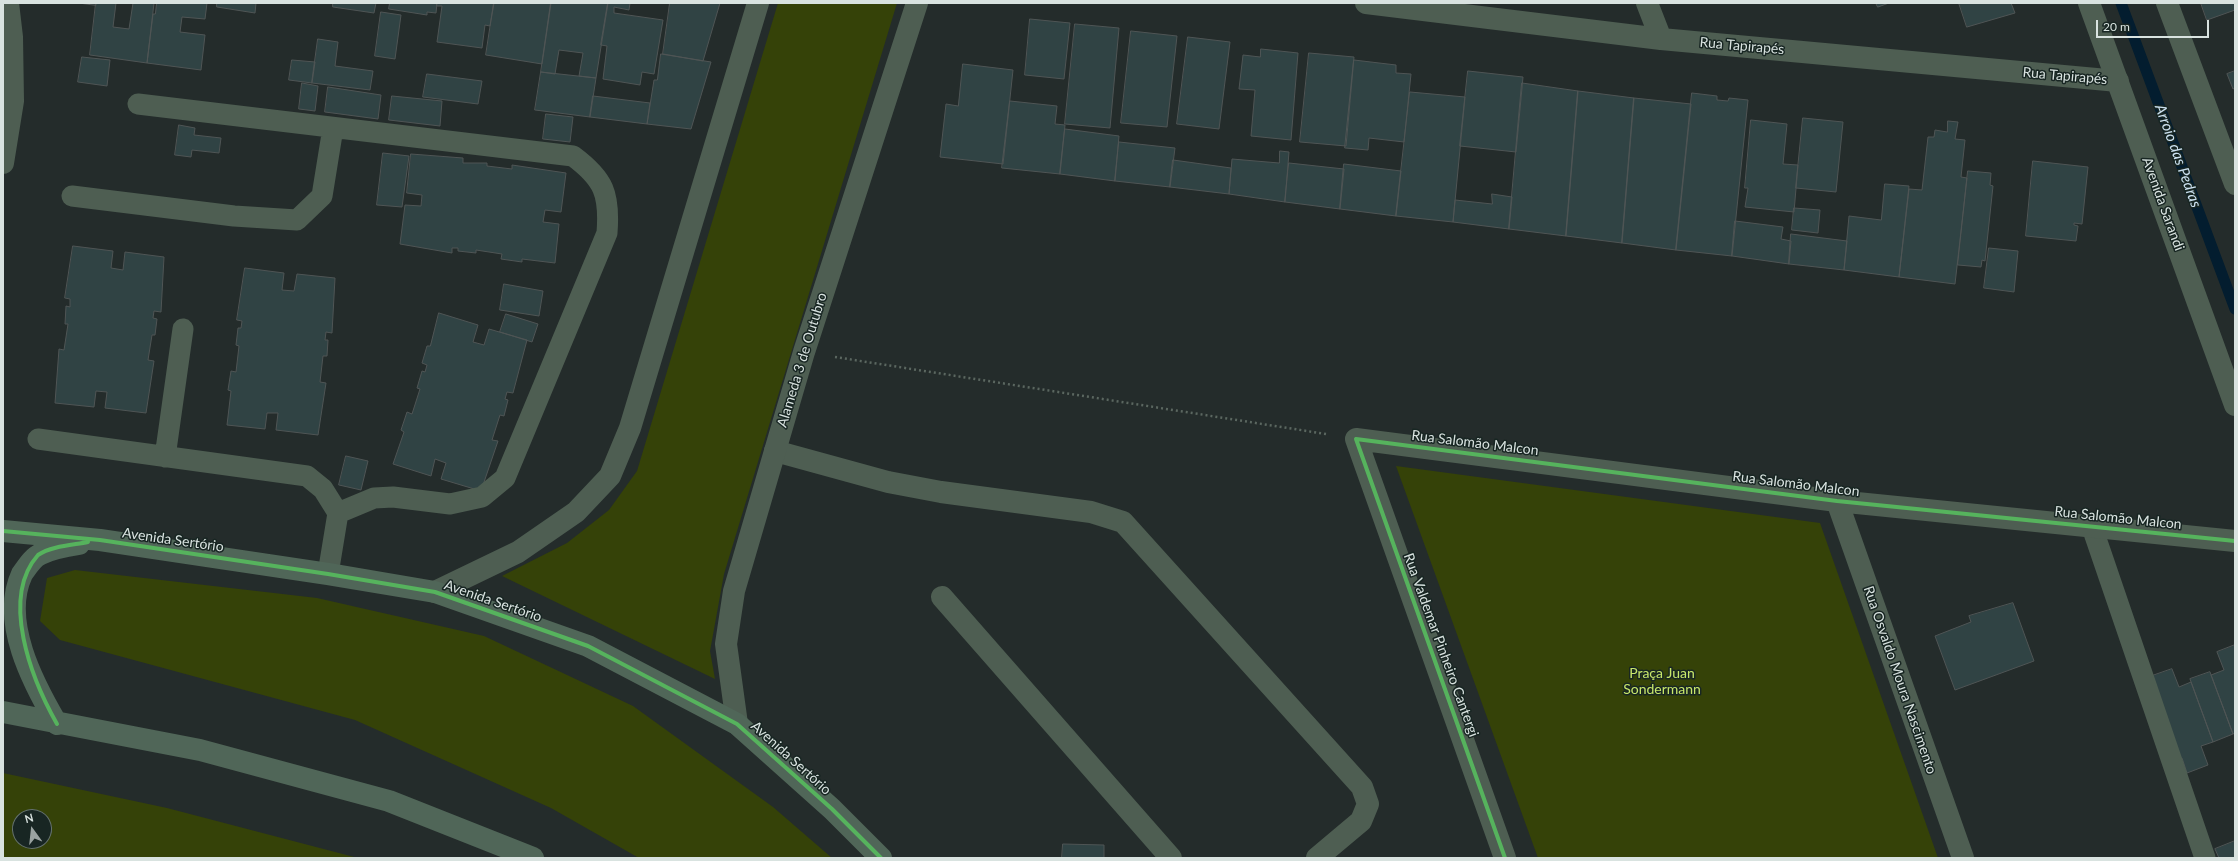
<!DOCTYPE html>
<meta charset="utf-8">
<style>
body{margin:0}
#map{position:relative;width:2238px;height:861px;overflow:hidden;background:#242c2b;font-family:Lato,sans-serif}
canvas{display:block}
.frame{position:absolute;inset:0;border:4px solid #d9e3e0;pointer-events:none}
.north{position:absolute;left:12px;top:809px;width:40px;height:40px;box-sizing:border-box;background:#182623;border:1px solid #65726f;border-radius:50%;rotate:345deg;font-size:11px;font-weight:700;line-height:16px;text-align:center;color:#d9e3e0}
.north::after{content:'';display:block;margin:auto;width:14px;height:18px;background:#9aa3a1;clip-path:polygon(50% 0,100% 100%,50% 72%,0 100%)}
.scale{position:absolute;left:2096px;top:20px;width:113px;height:18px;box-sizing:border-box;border:2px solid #d9e3e0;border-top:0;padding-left:5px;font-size:12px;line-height:14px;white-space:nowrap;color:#d9e3e0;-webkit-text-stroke:3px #182623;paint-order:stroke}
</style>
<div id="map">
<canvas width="2238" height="861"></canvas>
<div class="frame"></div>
<div class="north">N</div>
<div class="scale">20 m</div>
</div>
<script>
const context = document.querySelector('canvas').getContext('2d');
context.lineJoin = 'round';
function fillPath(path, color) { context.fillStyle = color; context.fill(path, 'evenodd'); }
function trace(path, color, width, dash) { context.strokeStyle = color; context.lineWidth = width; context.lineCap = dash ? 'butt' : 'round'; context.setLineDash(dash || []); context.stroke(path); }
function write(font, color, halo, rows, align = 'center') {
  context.font = font + ' Lato,sans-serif'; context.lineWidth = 3; context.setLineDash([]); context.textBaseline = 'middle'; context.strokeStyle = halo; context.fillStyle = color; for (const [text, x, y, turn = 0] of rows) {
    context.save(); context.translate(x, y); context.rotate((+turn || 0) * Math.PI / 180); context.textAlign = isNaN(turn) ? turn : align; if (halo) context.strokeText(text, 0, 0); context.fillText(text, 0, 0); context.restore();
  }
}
const green = new Path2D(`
 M778,3h119l-173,571 -14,77 5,28 -213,-103 65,-33 42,-33 28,-39z
 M1396,466l424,57 118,335h-400z
 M75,570l242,28 167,38 149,70 140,101 59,51h-193l-88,-50 -196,-88 -295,-80 -20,-19 7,-43z
 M3,773l164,35 191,50h-355zM20,817h24v24h-24z`);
const stream = new Path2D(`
 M2121,3l114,306`);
const building = new Path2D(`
 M79,3h17v2z
 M96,3h20l-3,24 16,2 4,-26h21l-7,60 -57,-8z
 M157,3h50l-2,16 -23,-2 -2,15 25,3 -4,35 -54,-7 6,-49h2z
 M217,3h39l-1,10 -38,-6z
 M333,3h43l-2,10 -41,-6z
 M390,3h47l-1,10 -9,-1v3l-38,-6z
 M437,3h57l-4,23 -5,-1 -3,23 -45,-6 5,-36h-5z
 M494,3h57l-9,61 -56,-9z
 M551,3h57l-12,75 -17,-2 4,-23 -24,-3 -4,24 -14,-2z
 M608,3h22l-1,7 -15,-3v6l49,7 -9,54 -12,-2 -2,13 -37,-6 4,-33 -6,-1z
 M670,3h50l-17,58 -40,-7z
 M1876,3h13l-11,4z
 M1959,3h52l4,10 -48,14z
 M2201,3h34v7l-28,10z
 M381,12l20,3 -6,44 -20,-3z
 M1030,19l40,4 -6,56 -39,-4z
 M1075,24l44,4 -9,100 -45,-4z
 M1131,31l46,5 -10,91 -46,-4z
 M1188,37l42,5 -11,87 -42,-5z
 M318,39l20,3 -3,24 38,5 -3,19 -58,-7z
 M1261,49l37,4 -7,87 -40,-4 4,-46 -16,-1 4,-34 17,2z
 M1309,53l45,4 -8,89 -46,-4z
 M661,54l50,8 -20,67 -44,-5 7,-44h3z
 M82,57l28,3 -3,26 -29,-4z
 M292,60l23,2 -3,21 -23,-3z
 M1354,60l42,5v8l15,1 -7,68 -35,-4 -1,12 -23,-2z
 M963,64l50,6 -10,94 -63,-7 6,-53 12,2z
 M1468,71l55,6 -7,75 -56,-6z
 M2235,71v17l-2,1 -6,-15z
 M541,72l55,6 -6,39 -55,-7z
 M427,74l55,7 -4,23 -55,-7z
 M302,83l16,3 -3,25 -16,-2z
 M1522,83l56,8 -12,145 -57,-7z
 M328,87l53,8 -3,24 -53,-7z
 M1578,91l56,7 -12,145 -56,-7z
 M1410,92l55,5 -12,125 -57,-6z
 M1692,93l25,3v4l11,1 1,-3 19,2 -16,156 -56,-6z
 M392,96l50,5 -2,25 -51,-6z
 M593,96l57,7 -3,21 -57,-7z
 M1634,98l57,6 -15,146 -54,-7z
 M1010,101l47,5 -2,18 10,1 -5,49 -58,-6z
 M546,114l27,3 -3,25 -27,-3z
 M1803,118l40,4 -7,70 -40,-4z
 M1751,120l36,4 -4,40 15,1 -4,47 -49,-5 3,-19h-3z
 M1948,121l10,1 -3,17 10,1 -4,37 6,1 -12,106 -56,-7 10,-88 13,1 6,-53h6l1,-7 12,2z
 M179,125l16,3 -1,7 27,3 -2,15 -27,-3 -1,7 -16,-2z
 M1065,129l54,7 -4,45 -55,-7z
 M1119,142l56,6 -5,39 -55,-6z
 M1280,151l9,1 -4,50 -56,-8 3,-35 47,4z
 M383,153l26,3 -7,51 -25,-2z
 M411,154l52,4v5h24v3l25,3v-4l54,8 -5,39 -16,-2 -2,12 16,2 -4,39 -33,-4v3l-21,-3 1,-5 -26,-4v3l-18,-2v-3h-6v5l-52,-9 5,-39 16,1 1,-11 -15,-2z
 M1173,160l58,8 -2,26 -59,-7z
 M2033,161l55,6 -6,57 -8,-1v2l4,1 -2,15 -50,-5z
 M1289,163l55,6 -4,40 -55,-7z
 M1344,164l57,7 -5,45 -56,-7z
 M1968,171l23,2 -1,12 3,1 -8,75 -3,-1 -1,7 -23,-2z
 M1885,184l24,2 -10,91 -55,-7 5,-54 32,4z
 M1492,194l20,3 -3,32 -56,-7 2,-22 37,4z
 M1794,208l26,2 -2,23 -26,-3z
 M1735,221l48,6 -2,12 10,2 -2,23 -57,-8z
 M1791,234l56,7 -3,29 -55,-6z
 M73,246l40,5 -2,17 12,2 2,-18 39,5 -3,55 -7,-1 -1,7 4,1 -2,16h-3l-4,25 6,1 -8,52 -41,-5 2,-16 -11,-1 -2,16 -39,-4 4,-54 5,1 4,-26h-3l1,-18 4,1v-8l-5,-1z
 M1989,248l29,3 -4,41 -30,-4z
 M245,268l39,5 -2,17 12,1 3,-17 38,4 -3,55 -6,-1 -1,8h3l-1,16h-4l-3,26 6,1 -8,52 -42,-5 2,-17h-11l-2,16 -38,-4 4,-34 -3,-1 3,-19 5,1 3,-26 -3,-1 2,-17h3l1,-7 -5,-1z
 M504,284l39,7 -4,25 -39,-6z
 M439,313l39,12 -5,17 11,3 5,-16 38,11 -14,53 -6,-1 -2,7 3,1 -4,16 -4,-1 -8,25 6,1 -17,50 -40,-12 5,-16 -11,-4 -4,17 -38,-12 11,-32 -3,-2 6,-18 5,2 8,-25 -3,-1 5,-17 3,1 2,-7 -5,-2 5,-17h3z
 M506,314l32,10 -6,18 -32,-10z
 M346,456l22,5 -7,29 -22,-5z
 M2013,603l21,58 -79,29 -20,-54 36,-14 -2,-6z
 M2235,645v88l-2,1 -22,-59 13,-5 -7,-18z
 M2172,669l7,18 12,-5 22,60 -12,4 7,19 -21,8 -5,-15 -3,1 -27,-83z
 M2210,672l23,62 -20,8 -23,-63z
 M2235,841v17h-16l-4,-9z
 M1063,844l41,1v13h-42z`);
const path = new Path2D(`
 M835,357l491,77`);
const service = new Path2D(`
 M138,104l435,52c31,23 37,38 34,77l-102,245 -23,19 -32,7 -57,-7 -19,1 -36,15 -10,61
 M72,196l162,20 63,4 25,-24 11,-68
 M38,439l269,37 16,13 15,24
 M165,457l18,-128
 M2092,527l113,331`);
const minor = new Path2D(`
 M1366,3l295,36 457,42
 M1647,3l14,36
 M3,163l10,-62 -1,-64 -4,-34
 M775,451l113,31 53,10 150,20 32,10 239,265 6,17 -7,17 -44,37
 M1837,501l126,357
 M942,597l229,261
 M1505,858l-149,-419 481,62 398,40`);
const tertiary = new Path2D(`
 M2089,3l146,402
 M2167,3l68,181
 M435,592l83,-40 58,-40 34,-36 20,-48 128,-425
 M737,724l-11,-80 8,-53 70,-239 113,-349`);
const primary = new Path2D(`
 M3,531l97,9 228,34 107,18 153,54 149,78 95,85 49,49
 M3,712l197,38 189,51 144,57
 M57,724c-24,-41 -57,-103 -35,-150 5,-7 11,-17 19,-20 12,-6 25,-8 38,-10`);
const cycleway = new Path2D(`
 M3,531l97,9 228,34 107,18 153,54 149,78 95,85 49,49
 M57,724c-26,-46 -57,-126 -19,-169 13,-9 35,-10 50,-13
 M1505,858l-149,-419 481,62 398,40`);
const streetNames = [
 ["Rua Tapirapés",1742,46,5],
 ["Rua Tapirapés",2065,76,5],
 ["Avenida Sarandi",2163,204,70],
 ["Alameda 3 de Outubro",802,360,-73],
 ["Rua Salomão Malcon",1475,443,7],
 ["Rua Salomão Malcon",1796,484,7],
 ["Rua Salomão Malcon",2118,518,6],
 ["Avenida Sertório",173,540,8],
 ["Avenida Sertório",493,601,19],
 ["Rua Valdemar Pinheiro Cantergi",1441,645,70],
 ["Rua Osvaldo Moura Nascimento",1900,680,71],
 ["Avenida Sertório",791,758,42]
];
const parkNames = [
 ["Praça Juan",1662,673],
 ["Sondermann",1662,689]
];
const waterNames = [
 ["Arroio das Pedras",2178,156,70]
];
fillPath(green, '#354208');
trace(stream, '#031d2f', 11);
fillPath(building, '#304344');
trace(building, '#4f5555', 1);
trace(path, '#5b6760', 2.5, [2, 3]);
trace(service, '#4e5e52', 21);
trace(minor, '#4e5e52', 22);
trace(tertiary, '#4e5e52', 22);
trace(primary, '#506658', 22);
trace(cycleway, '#56b35d', 4);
write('14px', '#d9e3e0', '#182623', streetNames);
write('14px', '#c8e76a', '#182623', parkNames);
write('italic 15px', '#cce1f0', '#182623', waterNames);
</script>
